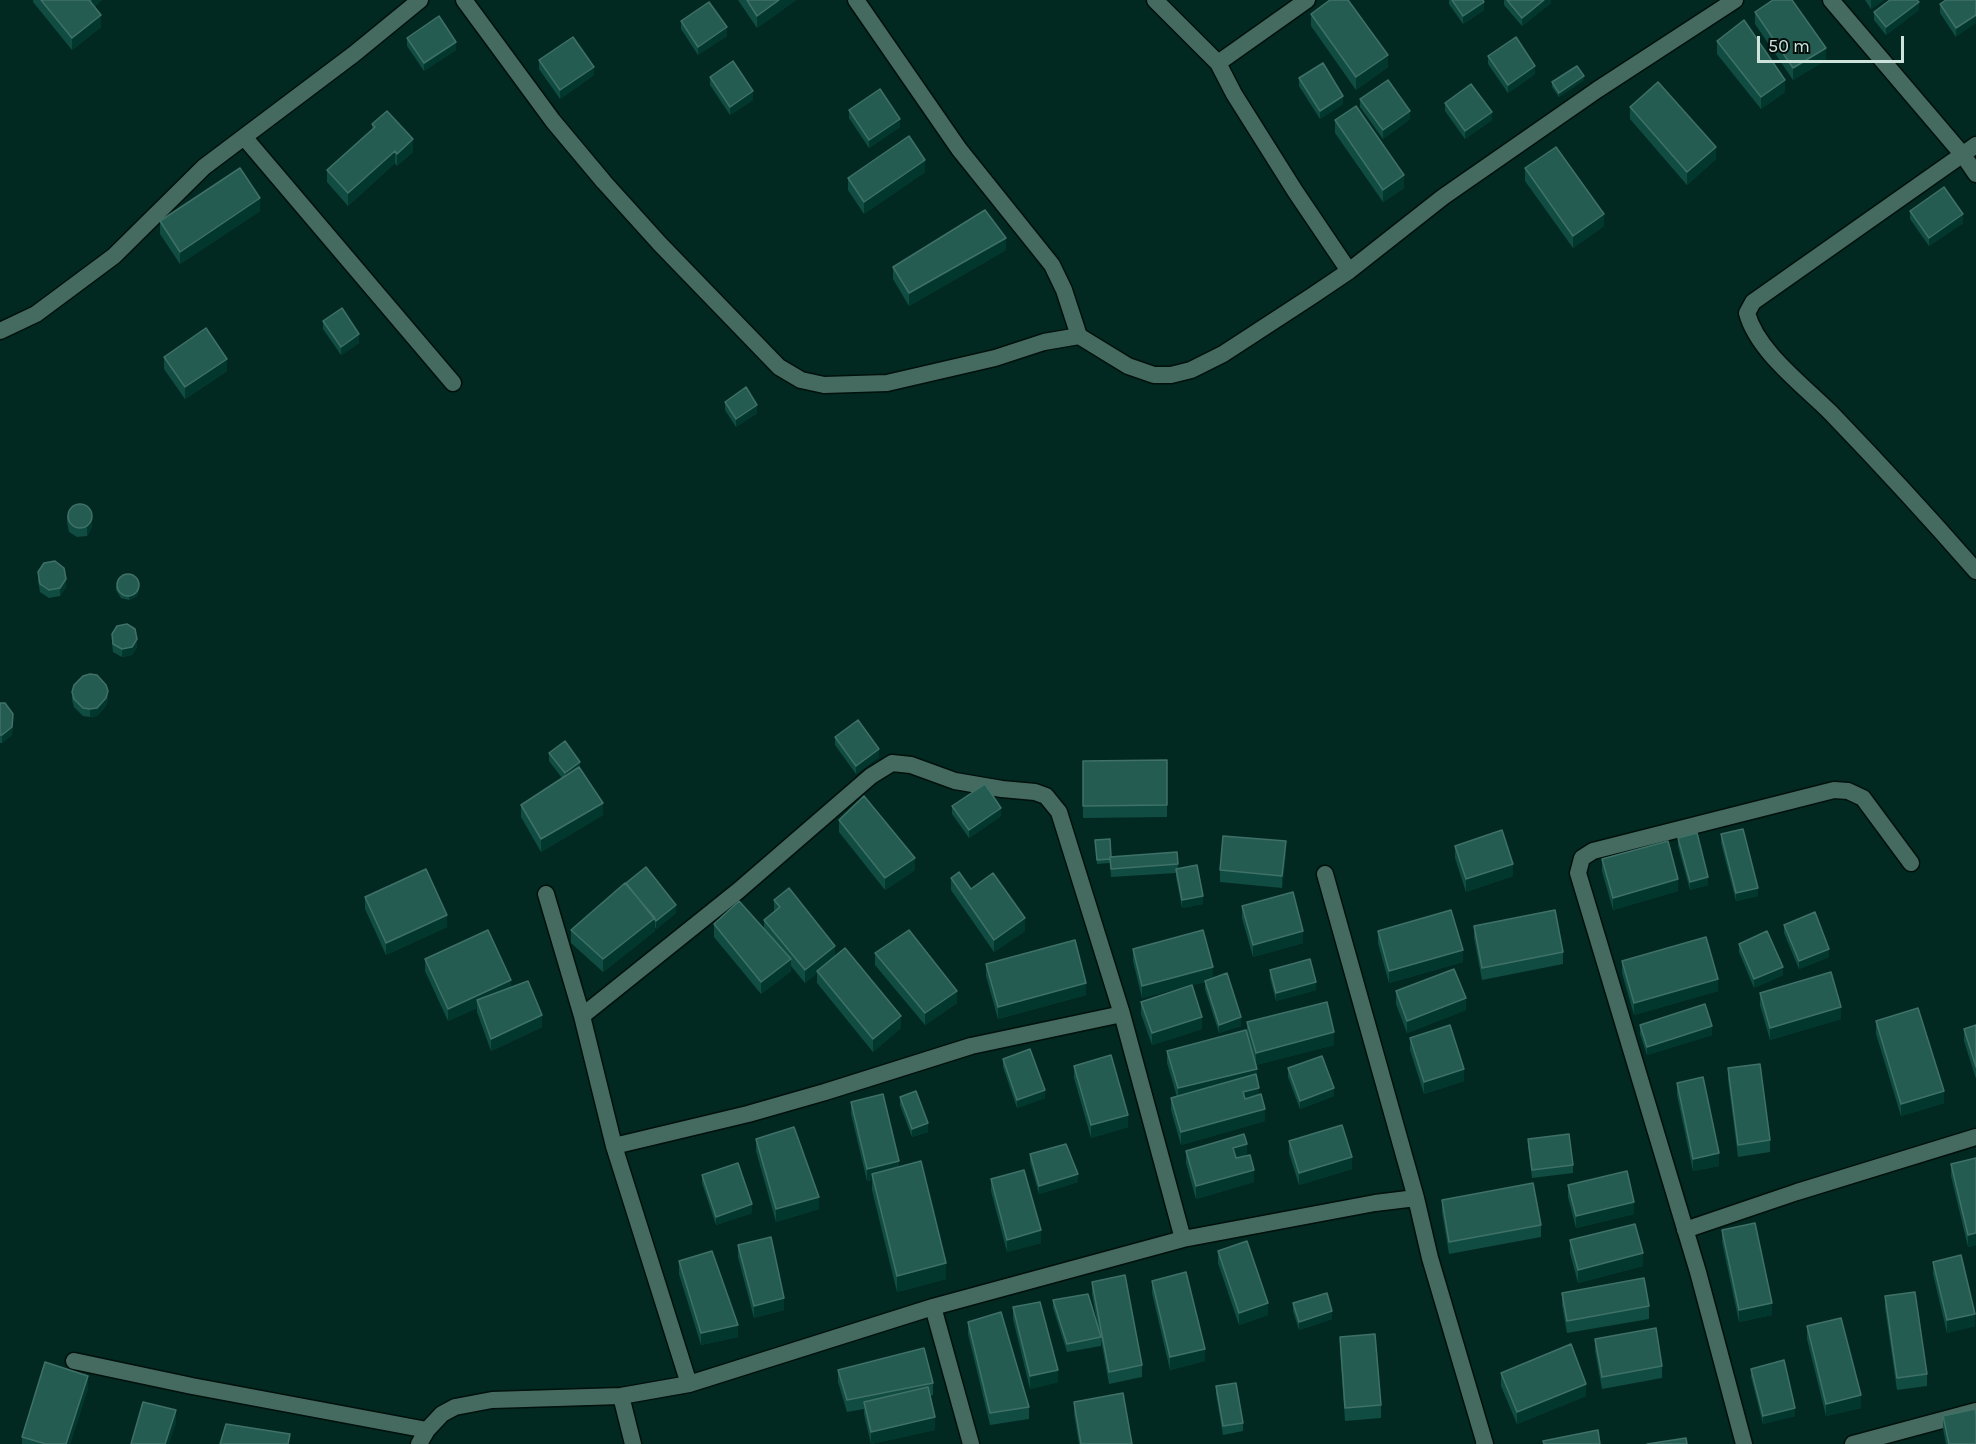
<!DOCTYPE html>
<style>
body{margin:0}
#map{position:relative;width:1976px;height:1444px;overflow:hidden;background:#022921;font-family:Karla,sans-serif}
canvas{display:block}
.scale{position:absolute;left:1757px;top:36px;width:147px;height:27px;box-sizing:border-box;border:3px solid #cee2dc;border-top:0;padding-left:8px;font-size:18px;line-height:21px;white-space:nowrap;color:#cee2dc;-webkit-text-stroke:4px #020f0b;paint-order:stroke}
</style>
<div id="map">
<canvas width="1976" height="1444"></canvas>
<div class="scale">50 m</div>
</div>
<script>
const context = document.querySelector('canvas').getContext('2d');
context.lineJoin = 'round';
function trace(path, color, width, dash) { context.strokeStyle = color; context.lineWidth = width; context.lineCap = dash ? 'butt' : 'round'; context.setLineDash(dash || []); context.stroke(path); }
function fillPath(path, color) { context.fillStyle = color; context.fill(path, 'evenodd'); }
const minor = new Path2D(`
 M464,0l89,121 51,61 56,62 119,123 22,13 23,5 63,-2 108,-25 49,-16 35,-6
 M856,0l103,149 93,116 12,25 15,46 49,30 26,9h17l20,-5 32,-16 89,-58 37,-25 94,-74 154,-107 138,-90
 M1155,0l63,63 16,31 61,97 54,80
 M1831,0l132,155 13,19
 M1218,63l89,-63
 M244,137l209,246
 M1976,145l-223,157 -6,11c10,38 56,72 84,100 50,52 98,104 145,158
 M0,331l36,-17 78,-58 90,-89 150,-113 66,-54
 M1325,874l91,324 14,60 55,186h-1
 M546,894l36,122 32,130 75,238
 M582,1016l156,-125 133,-115 21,-13 19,2 44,16 47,8 33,3 11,4 13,16 63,202 61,225
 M614,1146l134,-32 77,-22 146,-46 151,-32
 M1685,1230l112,-38 179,-55
 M933,1307l38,137
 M74,1361l118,25 235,44
 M621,1396l12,48
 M419,1444l8,-14 15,-16 13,-7 37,-7 129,-4 68,-12 244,-77 250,-68 192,-36 41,-5
 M1744,1444l-46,-172 -120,-399 4,-15 11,-7 241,-61 14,1 15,7 48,65
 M1853,1444l123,-33`);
const wall = new Path2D(`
 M33,0h69l-8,7 7,20 -29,23 -39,-48z
 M738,0h58l-39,28z
 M1449,0h34l1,10 -21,14 -14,-20z
 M1504,0h47v3l-29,23 -18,-21z
 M1865,0h19l-13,9z
 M1976,0l-20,37 -16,-24v-9z
 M1919,10l-33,25 -12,-15v-8z
 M1755,12l71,48 -33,20 -38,-56z
 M1311,14l77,53 -32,23 -45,-64z
 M681,21l46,15 -29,19 -17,-26z
 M407,38l49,12 -32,21 -17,-25z
 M1717,41l68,51 -24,17 -44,-55z
 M1488,56l47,18 -27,19 -20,-29z
 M539,60l55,15 -34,24 -21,-30z
 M710,77l43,23 -23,15 -20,-30z
 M1299,78l44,26 -23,15 -21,-33z
 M1584,80l-25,17 -7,-10v-5z
 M1360,99l50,20 -27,20 -23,-32z
 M1445,103l47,17 -27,19 -20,-28z
 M1630,107l86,52 -29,26 -57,-66z
 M849,110l51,17 -31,21 -20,-30z
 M1335,120l69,68 -21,14 -48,-69z
 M372,124l41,28 -16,14 -2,-3 -47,43 -21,-24v-12l45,-41z
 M1525,168l79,58 -31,22 -48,-67z
 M925,172l-61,42 -16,-24v-12z
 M260,211l-80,53 -20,-30v-13z
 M1910,211l53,12 -34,23 -19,-27z
 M1006,250l-97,56 -16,-27v-12z
 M323,321l36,22 -18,12 -18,-26z
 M164,357l63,14 -42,28 -21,-30z
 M725,402l32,11 -21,14 -11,-17z
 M67,514l25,13 -5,9 -10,1 -8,-5 -2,-10z
 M38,572l28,15 -6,9 -11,2 -9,-6 -2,-11z
 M116,586l23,1 -2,9 -8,4 -8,-2 -5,-8z
 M112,634l25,13 -5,8 -10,2 -9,-5 -1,-9z
 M72,692l36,7 -2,7 -9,10 -7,1 -7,-1 -9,-9 -2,-7z
 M0,703l13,19 -1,13 -10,8h-2z
 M835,737l44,20 -23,17 -21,-29z
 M549,753l31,17 23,45 -62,37 -20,-35v-12l41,-27 -13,-17z
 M1167,760v57l-84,1v-57z
 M952,806l49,10 -32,22 -17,-24z
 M839,820l76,50 -30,20 -46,-58z
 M1721,834l37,62 -22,5 -15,-58z
 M1678,838l30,47 -18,5 -12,-44z
 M1095,840l16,17 66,-5 1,17 25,35 -21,4 -6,-31v-4l-65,4 -1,-14 -13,1z
 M1455,846l58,30 -47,16 -11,-34z
 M1286,853l-4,35 -62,-6v-12z
 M1602,859l76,32 -65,19 -11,-39z
 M951,878l20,11 54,42 -31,21 -43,-62z
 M365,897l82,30 -61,28 -21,-46z
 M774,900l61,56 66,72 -28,24 -56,-69v-10l-12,10 -14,-17v5l-30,23 -47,-57v-13l50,5v-9l10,-8z
 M1242,906l61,37 -50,14 -11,-39z
 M676,913l-20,16 -1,-2v4l-52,41 -32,-29v-13z
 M1784,925l45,32 -30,12 -15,-36z
 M1474,926l89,26v12l-81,16 -8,-42z
 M1378,931l85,31 -74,21 -11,-40z
 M1739,944l44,31 -29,13 -15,-36z
 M1133,949l80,29 28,48 -22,7 -14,-44v-7l-13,3 10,44 -50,16 -11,-31v-12l46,-16 -45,12 -9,-37z
 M875,953l82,50 -32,22 -50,-60z
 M425,959l86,28 31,40 -51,24 -14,-39v-4l-29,13 -23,-50z
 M1622,961l96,30 -84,24 -12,-42z
 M986,964l100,31 -88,24 -12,-43z
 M1270,970l46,20 -40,11 -6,-23z
 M1396,991l70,19 -59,23 -11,-29z
 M1760,993l81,26 -71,21 -10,-35z
 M1876,1021l68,82 -43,13 -25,-82z
 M1247,1022l87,23 -78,20 3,30 6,26 -84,24 -10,-35v-12l6,-1 -10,-34v-12l80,-17z
 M1640,1025l72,10 -65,20 -7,-21z
 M1976,1025v54l-12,-38v-12z
 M1410,1038l54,43 -40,13 -14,-44z
 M1003,1059l42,39 -28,10 -14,-41z
 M1074,1066l54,61 -37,11 -17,-60z
 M1288,1068l46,28 -34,13 -12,-32z
 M1728,1068l42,72v12l-32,5 -10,-77z
 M1677,1083l42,83 -26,5 -16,-76z
 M900,1097l28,35 -16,5 -12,-32z
 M851,1102l48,65 47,112 -49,13 -25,-102v-10l-5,1 -16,-67z
 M756,1139l63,70 -43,13 -20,-71z
 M1528,1139l45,26v8l-41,5 -4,-31z
 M1289,1141l63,28 -53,16 -10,-32z
 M1186,1151l68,31 -58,17 -10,-36z
 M1030,1154l48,28 -39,12 -9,-32z
 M1976,1158v87l-8,2 -17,-71v-12z
 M702,1175l50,38 -36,12 -14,-42z
 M991,1179l50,64 -34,9 -16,-61z
 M1568,1185l66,29 -58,14 -8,-31z
 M1442,1200l99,25v12l-92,17 -7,-42z
 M1722,1230l50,85 -33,7 -17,-80z
 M1570,1240l73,26 -65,17 -8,-30z
 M738,1245l46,65 -30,8 -16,-61z
 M1218,1251l50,64 -29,10 -21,-62z
 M679,1261l59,76 -37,8 -22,-71z
 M1933,1262l42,64 -28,7 -14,-59z
 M1152,1281l53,80 -35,9 -18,-77z
 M1092,1282l50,83v12l-33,7 -8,-44v6l-34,6 -14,-44v-8l46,33 -7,-39z
 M1562,1293l87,13v13l-82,14 -5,-28z
 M1885,1296l42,78v12l-30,4 -12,-82z
 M1293,1303l39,16 -33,11 -6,-19z
 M1013,1307l45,75 -28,7 -17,-70z
 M968,1322l61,85v12l-39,6 -22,-91z
 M1807,1326l54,82 -35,8 -19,-77z
 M1340,1337l41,68v13l-36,3 -5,-71z
 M1595,1339l67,27v12l-60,11 -7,-38z
 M1751,1369l44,47 -32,8 -12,-47z
 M838,1370l95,13v12l-3,1 5,34 -64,14 -7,-30v-5l-17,3 -9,-30z
 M1501,1373l85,23 -69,28 -16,-38z
 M1216,1386l27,37v8l-20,4 -7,-41z
 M88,1388l-18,56h-48v-7z
 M1074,1402l58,42h-53l-5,-30z
 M1943,1416l33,28h-30l-3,-15z`);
const shadedWall = new Path2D(`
 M92,0h10l-11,9z
 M779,0h17l-39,28v-12z
 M1544,0h7v3l-29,23v-8z
 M1871,0h13l-13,9z
 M1484,2v8l-21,14v-8z
 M1919,2v8l-33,25v-8z
 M101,15v12l-29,23v-12z
 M1976,15v8l-20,14v-9z
 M727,27v9l-29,19v-8z
 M456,42v8l-32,21v-8z
 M1826,48v12l-33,20v-12z
 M1388,55v12l-32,23v-13z
 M1535,66v8l-27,19v-8z
 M594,67v8l-34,24v-9z
 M1584,76v4l-25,17v-4z
 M1785,80v12l-24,17v-12z
 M753,91v9l-23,15v-8z
 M1343,96v8l-23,15v-8z
 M1410,111v8l-27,20v-9z
 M1492,112v8l-27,19v-8z
 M900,119v8l-31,21v-8z
 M413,139v13l-16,14v-12z
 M1716,147v12l-29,26v-13z
 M395,151v12l-47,43v-13z
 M925,160v12l-61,42v-12z
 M1404,175v13l-21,14v-12z
 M260,198v13l-80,53v-12z
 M1604,214v12l-31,22v-12z
 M1963,214v9l-34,23v-8z
 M1006,238v12l-97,56v-13z
 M359,334v9l-18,12v-8z
 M227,359v12l-42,28v-12z
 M757,405v8l-21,14v-8z
 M92,519v8l-5,9v-9z
 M66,579v8l-6,9v-8z
 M139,583l-2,13 -8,4v-4z
 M137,639v8l-5,8 -10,2v-8z
 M108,691v8l-2,7 -9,10 -7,1v-8z
 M13,714l-1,21 -10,8v-8z
 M879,749v8l-23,17v-8z
 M580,762v8l-15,12v-9z
 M603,803v12l-62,37v-13z
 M1001,808v8l-32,22v-8z
 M1286,841v12l-4,35v-12z
 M915,858v12l-30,20v-12z
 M1513,864v12l-47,16v-13z
 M1708,877v8l-18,5v-8z
 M1678,879v12l-65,19v-12z
 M1758,888v8l-22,5v-8z
 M1203,896v8l-21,4v-8z
 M676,905v8l-20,16v-8z
 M447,915v12l-61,28v-12z
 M655,918v13l-52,41v-13z
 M1025,918v13l-31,21v-12z
 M1303,931v12l-50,14v-12z
 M835,946v13l-18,12v2l-12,10v-13z
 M1829,949v8l-30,12v-8z
 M1463,950v12l-74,21v-12z
 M791,959v12l-30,23v-12z
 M1213,967v13l-71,18v-12z
 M1783,967v8l-29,13v-9z
 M1718,979v12l-84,24v-12z
 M511,980v12l-34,8v8l-29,13v-12z
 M1316,982v8l-40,11v-8z
 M1086,983v12l-88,24v-12z
 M957,991v12l-32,22v-12z
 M1466,998v12l-59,23v-12z
 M1841,1007v12l-71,21v-12z
 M542,1015v12l-51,24v-12z
 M901,1016v12l-28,24v-13z
 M1202,1017v12l-50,16v-12z
 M1241,1017v9l-22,7v-8z
 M1712,1026v9l-65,20v-8z
 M1334,1032v13l-78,20v-12z
 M1257,1069v13l-79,18v-12z
 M1464,1069v12l-40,13v-12z
 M1259,1088v12l-16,4v-12z
 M1334,1088v8l-34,13v-8z
 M1045,1090v8l-28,10v-8z
 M1944,1091v12l-43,13v-12z
 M1265,1109v12l-84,24v-13z
 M1128,1115v12l-37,11v-13z
 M928,1123v9l-16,5v-8z
 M1247,1144v13l-14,3v-12z
 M1719,1153v13l-26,5v-12z
 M1352,1157v12l-53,16v-12z
 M899,1161v12l-27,1v6l-5,1v-12z
 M1254,1170v12l-58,17v-13z
 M1078,1174v8l-39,12v-8z
 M819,1197v12l-43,13v-13z
 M1634,1202v12l-58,14v-12z
 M752,1204v9l-36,12v-8z
 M1041,1230v13l-34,9v-12z
 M1976,1233v12l-8,2v-12z
 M1643,1253v13l-65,17v-13z
 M946,1263v16l-49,13v-16z
 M784,1298v12l-30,8v-12z
 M1268,1303v12l-29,10v-12z
 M1772,1303v12l-33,7v-12z
 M1332,1311v8l-33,11v-8z
 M1975,1314v12l-28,7v-13z
 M738,1325v12l-37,8v-12z
 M1205,1349v12l-35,9v-13z
 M1058,1370v12l-28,7v-13z
 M88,1376v12l-18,56h-4z
 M1586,1384v12l-69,28v-12z
 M1861,1395v13l-35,8v-12z
 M1795,1408v8l-32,8v-8z
 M176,1410v13l-7,21h-4z
 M935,1417v13l-64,14v-12z`);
const building = new Path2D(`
 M41,0h48l12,15 -29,23z
 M747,0h32l-22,16z
 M1330,0h18l40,55 -32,22 -45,-63z
 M1452,0h31l1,2 -21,14z
 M1507,0h37l-22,18z
 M1773,0h19l34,48 -33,20 -38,-56z
 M1890,0h27l2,2 -33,25 -12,-15z
 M1946,0h30v15l-20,13 -16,-24z
 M709,2l18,25 -29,20 -17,-26z
 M439,16l17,26 -32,21 -17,-25z
 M1744,20l41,60 -24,17 -44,-56z
 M573,37l21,30 -34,23 -21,-30z
 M1516,37l19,29 -27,19 -20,-29z
 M733,61l20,30 -23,16 -20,-30z
 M1323,63l20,33 -23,15 -21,-33z
 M1577,66l7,10 -25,17 -7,-11z
 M1388,80l22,31 -27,19 -23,-31z
 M1658,82l58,65 -29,25 -57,-65z
 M1471,84l21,28 -27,19 -20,-28z
 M880,89l20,30 -31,21 -20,-30z
 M1356,106l48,69 -21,15 -48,-70z
 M387,111l26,28 -16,15 -2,-3 -47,42 -21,-23 48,-43 -3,-3z
 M909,136l16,24 -61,42 -16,-24z
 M1556,147l48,67 -31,22 -48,-68z
 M240,168l20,30 -80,54 -20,-31z
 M1944,187l19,27 -34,24 -19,-27z
 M985,210l21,28 -97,55 -16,-26z
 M342,308l17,26 -18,13 -18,-26z
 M206,328l21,31 -42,28 -21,-30z
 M746,387l11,18 -21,14 -11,-17z
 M68 516a12 12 0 1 1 24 0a12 12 0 1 1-24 0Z
 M55,561l9,7 2,11 -6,9 -11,2 -9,-6 -2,-12 6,-9z
 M117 585a11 11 0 1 1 22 0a11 11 0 1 1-22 0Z
 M127,624l8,5 2,10 -5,8 -10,2 -9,-5 -1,-10 5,-8z
 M90,674l7,1 9,10 2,6 -2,7 -9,10 -7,1 -7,-1 -9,-9 -2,-7 2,-7 9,-9z
 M0,703h5l8,11 -1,13 -10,8h-2z
 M858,720l21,29 -23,17 -21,-29z
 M565,741l15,21 -15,11 -16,-20z
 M1167,760v45l-84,1v-45z
 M579,767l24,36 -62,36 -20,-34z
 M985,784l16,24 -32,22 -17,-24z
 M864,796l51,62 -30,20 -46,-58z
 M1743,829l15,59 -22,5 -15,-59z
 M1502,830l11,34 -47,15 -11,-33z
 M1697,833l11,44 -18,5 -12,-44z
 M1223,836l63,5 -4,35 -62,-6z
 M1110,839l1,18h-1v2l-13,1 -2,-20z
 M1668,841l10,38 -65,19 -11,-39z
 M1177,852l1,12 -67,5 -1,-12z
 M1197,865l6,31 -21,4 -6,-31z
 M646,867l30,38 -20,16 -30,-38z
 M426,869l21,46 -61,28 -21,-46z
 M959,872l12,17 22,-16 32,45 -31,22 -43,-62z
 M625,883l30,35 -52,41 -32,-29z
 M789,888l46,58 -30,24 -41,-50 16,-13 -6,-7z
 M1293,892l10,39 -50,14 -11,-39z
 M739,901l52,58 -30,23 -47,-58z
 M1451,910l12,40 -74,21 -11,-40z
 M1555,910l8,42 -81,16 -8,-42z
 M1815,912l14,37 -30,12 -15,-36z
 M488,930l23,50 -63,29 -23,-50z
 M909,930l48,61 -32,22 -50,-60z
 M1203,930l10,37 -71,19 -9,-37z
 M1767,931l16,36 -29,12 -15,-35z
 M1706,937l12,42 -84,24 -12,-42z
 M1075,940l11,43 -88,24 -12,-43z
 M845,948l56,68 -28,23 -56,-68z
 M1310,959l6,23 -40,11 -6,-23z
 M1454,969l12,29 -59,23 -11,-30z
 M1831,972l10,35 -71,21 -10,-35z
 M1227,973l14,44 -22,8 -14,-44z
 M528,981l14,34 -51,24 -14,-39z
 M1192,985l10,32 -50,16 -11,-31z
 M1327,1002l7,30 -78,21 -9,-31z
 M1705,1004l7,22 -65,21 -7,-22z
 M1918,1008l26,83 -43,13 -25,-83z
 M1450,1025l14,44 -40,13 -14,-44z
 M1976,1025v42l-12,-38z
 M1246,1030l11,39 -79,19 -11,-37z
 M1030,1049l15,41 -28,10 -14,-41z
 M1111,1055l17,60 -37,10 -17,-59z
 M1322,1056l12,32 -34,13 -12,-33z
 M1760,1064l10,76 -32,5 -10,-77z
 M1256,1074l3,14 -16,4 2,7 16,-5 4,15 -84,23 -10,-34z
 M1703,1077l16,76 -26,6 -16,-76z
 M916,1091l12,32 -16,6 -12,-32z
 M883,1094l16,67 -32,8 -16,-67z
 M1342,1125l10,32 -53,16 -10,-32z
 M794,1127l25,70 -43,12 -20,-70z
 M1244,1134l3,10 -14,4 3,10 14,-3 4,15 -58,16 -10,-35z
 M1569,1134l4,31 -41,5 -4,-31z
 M1066,1144l12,30 -39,12 -9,-32z
 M1976,1158v75l-8,2 -17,-71z
 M921,1161l25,102 -49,13 -25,-102z
 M738,1163l14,41 -36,13 -14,-42z
 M1024,1170l17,60 -34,10 -16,-61z
 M1627,1171l7,31 -58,14 -8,-31z
 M1533,1183l8,42 -92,17 -7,-42z
 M1755,1223l17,80 -33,7 -17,-80z
 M1635,1224l8,29 -65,17 -8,-30z
 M771,1237l13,61 -30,8 -16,-61z
 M1247,1241l21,62 -29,10 -21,-62z
 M712,1251l26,74 -37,8 -22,-72z
 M1961,1255l14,59 -28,6 -14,-58z
 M1186,1272l19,77 -35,8 -18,-76z
 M1125,1275l17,90 -33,7 -17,-90z
 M1644,1278l5,28 -82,15 -5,-28z
 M1915,1292l12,82 -30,4 -12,-82z
 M1327,1293l5,18 -33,11 -6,-19z
 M1088,1294l13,43 -34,7 -14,-44z
 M1040,1302l18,68 -28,6 -17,-69z
 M1001,1312l28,95 -39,6 -22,-91z
 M1841,1318l20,77 -35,9 -19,-78z
 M1656,1328l6,38 -60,11 -7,-38z
 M1375,1334l6,71 -36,3 -5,-71z
 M1571,1344l15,40 -69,28 -16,-39z
 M924,1348l9,35 -86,17 -9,-30z
 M1784,1360l11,48 -32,8 -12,-47z
 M45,1362l43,14 -22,68h-20l-24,-7z
 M1236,1383l7,40 -20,3 -7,-40z
 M928,1387l7,30 -64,15 -7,-30z
 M1123,1393l9,51h-51l-7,-42z
 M143,1402l33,8 -11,34h-34z
 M1975,1409l1,6v29h-27l-6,-28z
 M226,1424l64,10 -2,10h-68z
 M1598,1430l2,14h-56l-1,-3z
 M1686,1438l1,6h-40z`);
trace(minor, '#00100b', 19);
trace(minor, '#456a60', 16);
fillPath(wall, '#104c42');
fillPath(shadedWall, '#02372e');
fillPath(building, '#255c52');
trace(building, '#3f7168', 1.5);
</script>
